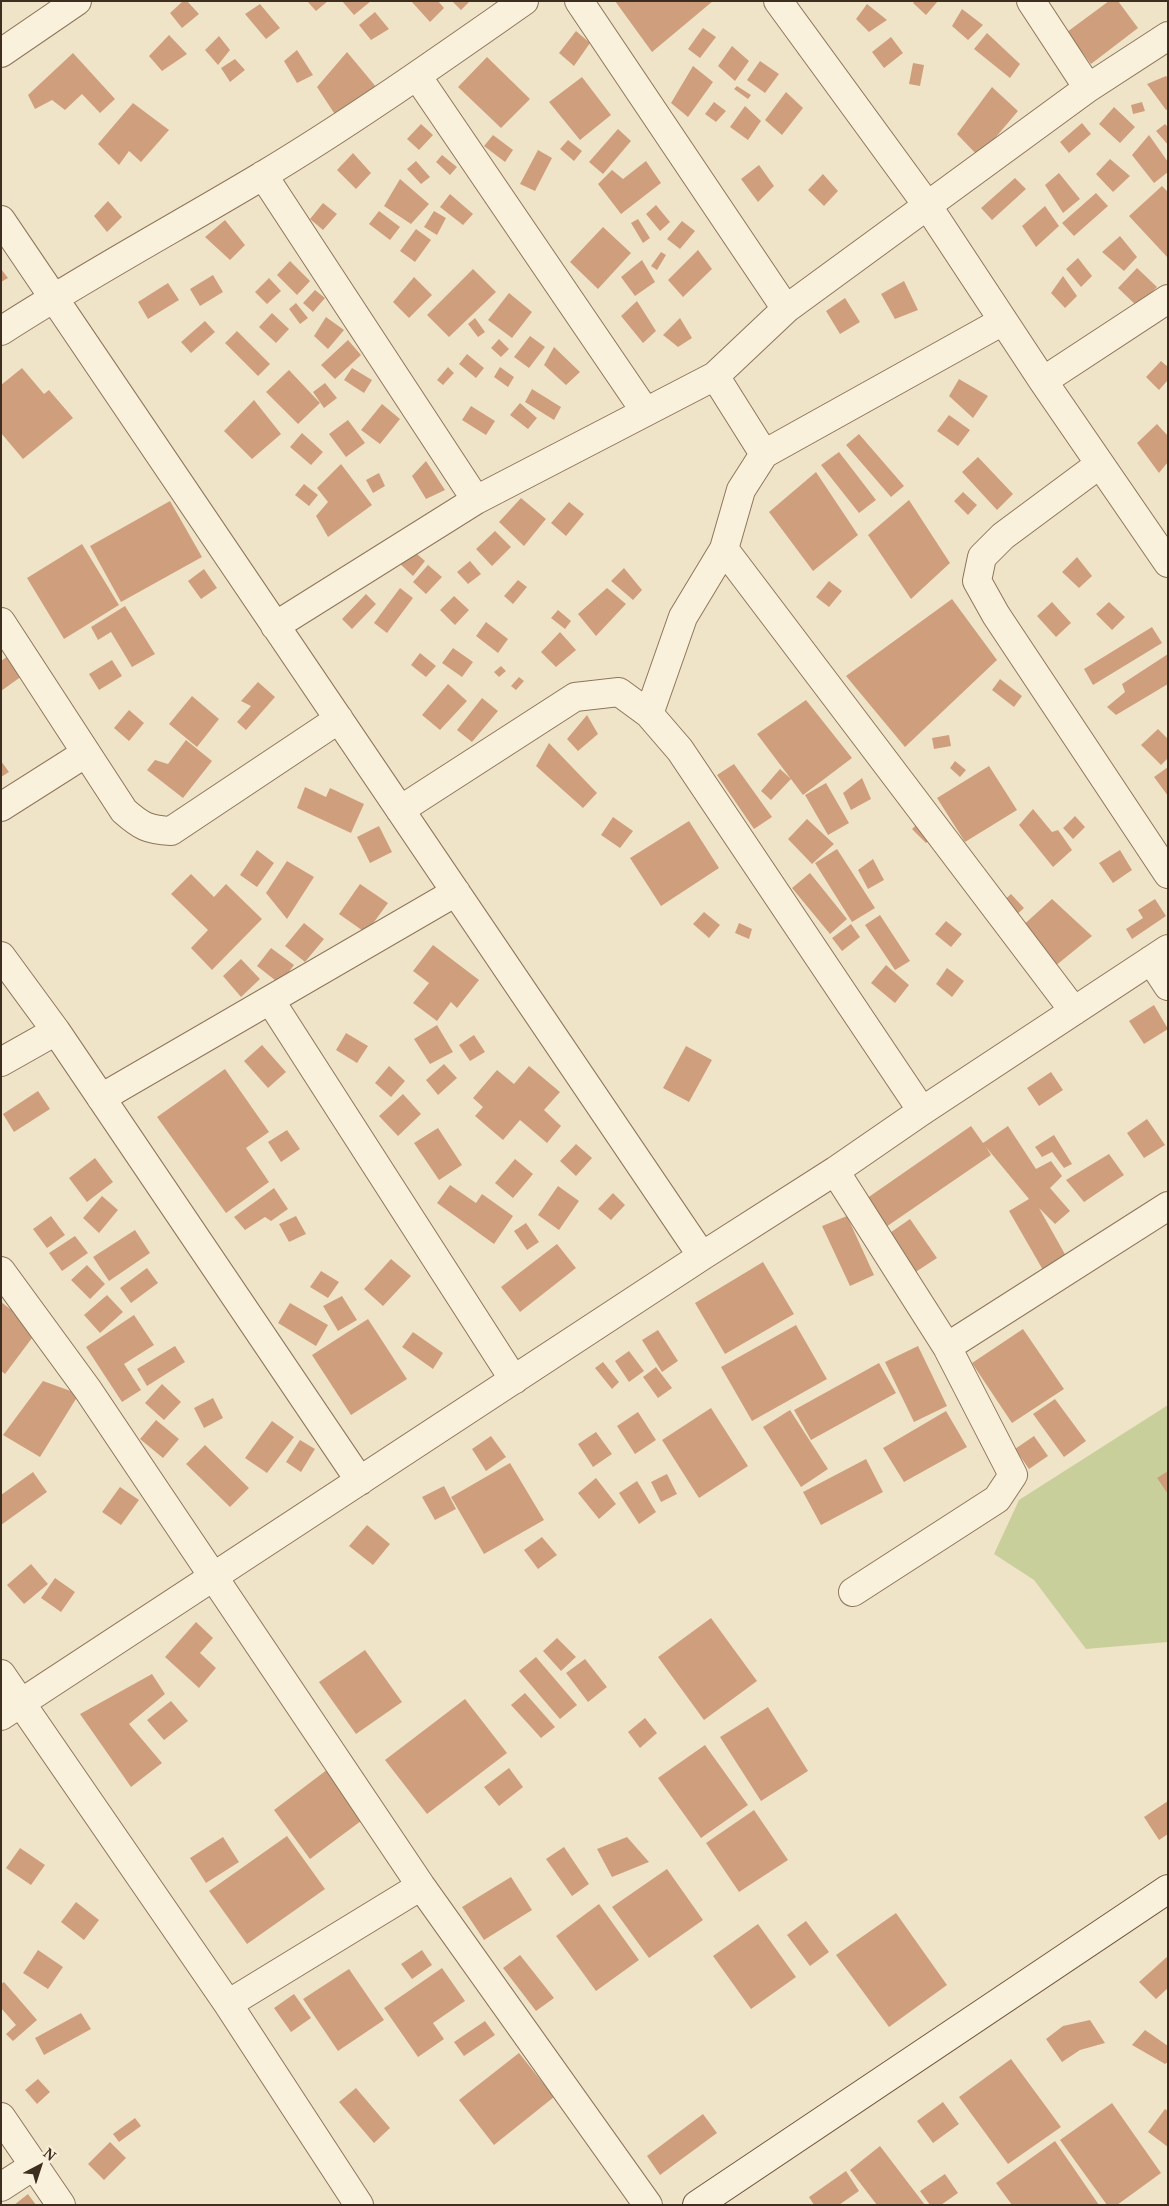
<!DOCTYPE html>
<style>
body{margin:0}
#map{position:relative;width:1169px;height:2206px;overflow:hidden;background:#f0e4c8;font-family:"Noto Serif",serif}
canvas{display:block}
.frame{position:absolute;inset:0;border:2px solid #3d2e20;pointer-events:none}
.north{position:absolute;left:15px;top:2141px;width:50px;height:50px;-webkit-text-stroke:4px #f7eed8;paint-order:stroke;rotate:40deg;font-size:14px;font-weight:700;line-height:20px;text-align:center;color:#3d2e20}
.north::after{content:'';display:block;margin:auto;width:18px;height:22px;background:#3d2e20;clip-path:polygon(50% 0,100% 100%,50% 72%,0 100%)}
</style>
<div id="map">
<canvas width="1169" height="2206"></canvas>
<div class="frame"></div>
<div class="north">N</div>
</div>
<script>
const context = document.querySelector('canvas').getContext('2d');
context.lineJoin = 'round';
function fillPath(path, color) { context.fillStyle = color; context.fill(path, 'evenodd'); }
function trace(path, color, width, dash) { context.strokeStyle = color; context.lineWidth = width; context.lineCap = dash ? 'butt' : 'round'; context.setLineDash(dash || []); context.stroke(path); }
const green = new Path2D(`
 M1168,1405v237l-82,7 -52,-69 -40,-26 25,-54z`);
const building = new Path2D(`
 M183,1h4l12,13 -17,14 -12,-15z
 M307,1h21l-12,10z
 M342,1h29l-17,14z
 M411,1h27l6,7 -14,14z
 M452,1h18l-9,9z
 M615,1h98l-61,51z
 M915,1h23l-12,14 -13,-12z
 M1109,1h9l20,27 -47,36 -24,-32z
 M260,4l20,24 -14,11 -21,-25z
 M867,4l20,16 -18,12 -13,-13z
 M962,9l21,16 -15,15 -16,-14z
 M375,12l14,17 -18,11 -12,-15z
 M703,28l13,9 -16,21 -12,-9z
 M576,31l14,12 -16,23 -15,-13z
 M987,33l33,31 -10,14 -36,-29z
 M169,35l18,19 -25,17 -13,-15z
 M219,36l11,14 -12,15 -13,-15z
 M891,37l12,16 -19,15 -12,-16z
 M732,46l17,15 -14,20 -17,-15z
 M297,50l16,25 -16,8 -13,-22z
 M347,52l30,36 -41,28 -19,-29z
 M73,53l42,46 -15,14 -18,-19 -17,16 -13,-10 -17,9 -7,-14z
 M487,57l43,42 -29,29 -43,-41z
 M235,59l10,11 -15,12 -9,-14z
 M760,61l19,13 -14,19 -18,-13z
 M913,63l11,2 -4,21 -11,-2z
 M693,66l20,16 -25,35 -17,-14z
 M1166,76l2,2v31l-2,1 -19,-26z
 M582,77l29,38 -31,25 -31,-38z
 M737,86l14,9 -3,4 -14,-10z
 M992,87l26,24 -39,46 -22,-23z
 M786,92l17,16 -21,27 -17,-15z
 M714,102l12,9 -10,11 -11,-8z
 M1142,102l3,9 -12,3 -2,-9z
 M133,103l36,27 -28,32 -12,-11 -10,14 -21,-21z
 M745,106l16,15 -13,19 -18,-13z
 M1114,107l21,20 -15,16 -21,-19z
 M1082,123l9,11 -22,19 -9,-11z
 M421,124l12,11 -14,15 -12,-11z
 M1165,124l3,3v18l-12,-14z
 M618,129l13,12 -28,33 -14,-12z
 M493,135l20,15 -8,12 -21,-16z
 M1149,135l19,27v10l-14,11 -22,-28z
 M568,140l14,11 -8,10 -14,-12z
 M538,150l14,8 -17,33 -15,-7z
 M353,153l18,20 -15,16 -19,-19z
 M442,155l15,12 -7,8 -14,-13z
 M1110,159l20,17 -17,16 -17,-18z
 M416,161l14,16 -9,7 -14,-15z
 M646,161l15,22 -40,31 -23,-30 14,-14 11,9z
 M759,165l15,21 -16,16 -17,-23z
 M1059,173l21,26 -17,14 -18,-28z
 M823,174l15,17 -14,15 -16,-16z
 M1015,178l11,11 -34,31 -11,-12z
 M400,179l29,25 -18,20 -27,-18z
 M1162,186l6,6v66l-39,-42z
 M1096,193l12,13 -34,30 -12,-13z
 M450,194l23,20 -10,11 -23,-18z
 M108,201l14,16 -15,15 -13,-16z
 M323,203l14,11 -14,16 -13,-11z
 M656,205l14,17 -10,9 -14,-17z
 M1045,206l14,20 -23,21 -14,-21z
 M379,211l21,16 -10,13 -21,-16z
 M434,211l12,7 -9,17 -13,-8z
 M638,219l12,19 -7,5 -12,-20z
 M225,220l20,25 -15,15 -25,-23z
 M682,221l13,10 -15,18 -13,-10z
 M603,227l28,26 -33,36 -28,-27z
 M416,229l15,11 -16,22 -15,-11z
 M1120,236l17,21 -13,14 -22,-19z
 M698,250l14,19 -29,28 -15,-17z
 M661,252l5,3 -9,15 -6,-4z
 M1078,258l14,18 -11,11 -15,-18z
 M642,260l13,22 -20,14 -14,-19z
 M290,261l20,20 -13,14 -20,-20z
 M1137,268l20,19 -19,20 -20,-19z
 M1,269l7,9 -7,4z
 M473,269l23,23 -47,45 -22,-22z
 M213,275l10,17 -23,14 -10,-17z
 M1063,276l14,20 -12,12 -14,-15z
 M414,277l18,18 -23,23 -16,-16z
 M269,278l12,13 -14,13 -12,-12z
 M904,281l14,29 -23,9 -14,-25z
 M168,283l11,17 -31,19 -10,-17z
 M315,290l10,8 -12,14 -10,-9z
 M509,293l23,19 -20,26 -24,-18z
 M845,298l15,24 -20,12 -14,-23z
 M637,301l19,30 -13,12 -22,-27z
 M296,303l12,15 -8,6 -11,-15z
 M272,313l17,16 -13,14 -17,-16z
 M326,317l18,13 -16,19 -14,-13z
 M475,318l10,14 -7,5 -10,-13z
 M680,318l12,20 -14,9 -15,-12z
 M205,321l10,11 -24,21 -10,-11z
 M237,331l33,33 -12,12 -33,-33z
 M530,336l15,11 -16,21 -15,-11z
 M499,339l10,10 -8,8 -10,-9z
 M348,340l13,15 -26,24 -14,-14z
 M554,347l26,25 -14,13 -22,-20z
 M467,354l17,14 -8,10 -17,-14z
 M1161,361l7,6v13l-9,10 -13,-13z
 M448,367l6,6 -11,12 -6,-5z
 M500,367l14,10 -6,10 -14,-10z
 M22,368l22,26 5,-4 24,28 -50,41 -22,-26v-48z
 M352,368l20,12 -8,13 -20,-13z
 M289,370l31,33 -22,21 -32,-32z
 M959,379l29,17 -15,22 -24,-22z
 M325,383l12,15 -13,10 -11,-16z
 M532,389l29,18 -7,13 -29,-18z
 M254,400l27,34 -29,25 -28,-28z
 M520,403l17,15 -9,11 -18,-14z
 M382,404l18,15 -20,25 -19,-14z
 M471,406l24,15 -9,14 -24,-15z
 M949,415l21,15 -12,16 -21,-15z
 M348,420l17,23 -19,14 -17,-23z
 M1157,424l11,12v26l-9,11 -22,-30z
 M302,433l21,19 -12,13 -21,-18z
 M859,434l45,52 -13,11 -45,-52z
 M839,452l37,48 -17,13 -38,-48z
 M978,457l35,37 -16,16 -35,-38z
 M426,461l19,29 -19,9 -14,-23z
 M341,464l31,41 -44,32 -12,-21 12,-14 -11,-14z
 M816,472l42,63 -45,36 -44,-59z
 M379,473l6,13 -12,7 -7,-13z
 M304,484l14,11 -9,11 -14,-11z
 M963,492l14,13 -9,10 -14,-14z
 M521,498l25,21 -22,27 -25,-24z
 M909,500l41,63 -39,36 -43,-64z
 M170,501l32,56 -81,45 -31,-56z
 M569,502l15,12 -18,22 -15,-13z
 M495,531l16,16 -19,19 -16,-17z
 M82,544l37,61 -55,34 -37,-61z
 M409,547l16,14 -12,15 -16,-15z
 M1077,557l15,19 -13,12 -17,-16z
 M470,561l11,13 -13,10 -11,-12z
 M428,565l14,12 -16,17 -13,-12z
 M624,568l18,22 -9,10 -22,-19z
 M204,569l13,19 -16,11 -13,-18z
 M518,580l9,7 -14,17 -9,-8z
 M829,581l13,10 -13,16 -13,-10z
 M400,588l13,10 -26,35 -13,-10z
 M607,588l19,16 -30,32 -18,-22z
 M366,594l10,10 -24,25 -10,-10z
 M454,596l15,14 -14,15 -15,-15z
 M952,599l45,61 -92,87 -59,-71z
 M1052,602l19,21 -15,14 -19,-21z
 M1109,602l16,15 -13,13 -16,-16z
 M125,606l30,48 -23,13 -21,-35 -13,8 -7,-13z
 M558,610l13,11 -6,8 -14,-11z
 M486,622l22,17 -10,14 -22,-17z
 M1152,627l10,16 -69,42 -9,-16z
 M560,632l16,18 -20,17 -15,-15z
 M453,648l20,14 -11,15 -20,-14z
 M420,653l16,13 -10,11 -15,-12z
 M1168,654v30l-52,31 -9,-8 18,-15 -3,-8z
 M8,656l14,20 -21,15v-30z
 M112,660l10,16 -23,14 -10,-16z
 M501,666l5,5 -7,6 -5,-5z
 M519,677l5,4 -8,9 -5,-4z
 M1000,679l22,17 -8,11 -22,-17z
 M258,682l17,15 -29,33 -9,-8 14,-16 -10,-5z
 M448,684l19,17 -27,29 -18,-15z
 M192,696l27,23 -22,28 -28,-23z
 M482,698l16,13 -26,31 -15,-12z
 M806,700l46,58 -49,37 -46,-61z
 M129,710l15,13 -15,18 -15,-13z
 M587,715l11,19 -20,17 -11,-12z
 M1158,729l10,10v19l-7,7 -20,-20z
 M949,735l2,11 -17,3 -2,-11z
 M186,740l26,21 -29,37 -36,-28 8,-10 13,4z
 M549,743l48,50 -14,15 -47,-42z
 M1,761l8,11 -8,5z
 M955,761l11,9 -6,7 -10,-9z
 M734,764l38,53 -18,12 -37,-54z
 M989,766l28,44 -52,32 -28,-44z
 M1168,767v29l-14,-19z
 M780,769l11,10 -20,21 -10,-9z
 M862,778l9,21 -20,11 -8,-17z
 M826,783l23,40 -21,12 -23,-40z
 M305,787l21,10 4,-9 34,16 -13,29 -54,-25z
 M1033,809l19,23 6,-2 14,20 -19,17 -34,-42z
 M1075,816l10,11 -12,12 -10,-11z
 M613,817l20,14 -13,17 -19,-13z
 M807,819l27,25 -22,20 -24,-25z
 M922,819l15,13 -11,11 -14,-14z
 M689,821l30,47 -58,38 -31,-48z
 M379,826l13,26 -22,11 -13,-26z
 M837,849l38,59 -23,14 -37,-59z
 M257,850l17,13 -17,24 -17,-12z
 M1120,850l12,20 -19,13 -14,-20z
 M873,859l11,21 -16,9 -10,-19z
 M287,861l27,16 -27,42 -21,-26z
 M810,873l37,46 -17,15 -38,-46z
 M191,874l23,23 12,-13 36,35 -50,51 -21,-22 17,-18 -37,-36z
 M360,884l28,19 -22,30 -27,-19z
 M1011,894l13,14 -11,10 -13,-14z
 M1052,899l40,37 -38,31 -35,-38z
 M1155,899l11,17 -34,23 -6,-10 17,-11 -5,-8z
 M704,912l16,13 -11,13 -16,-14z
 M880,915l30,46 -15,9 -30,-45z
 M946,921l16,13 -11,13 -16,-13z
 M304,923l20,16 -19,23 -20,-16z
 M739,923l13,6 -3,10 -14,-6z
 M851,924l9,13 -18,14 -10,-13z
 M433,945l46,35 -22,28 -6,-6 -14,19 -24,-18 16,-20 -16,-12z
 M271,948l23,17 -14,19 -23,-18z
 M241,959l19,20 -19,18 -18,-21z
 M886,965l23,20 -14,18 -24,-20z
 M947,968l17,13 -12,16 -16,-13z
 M1154,1005l14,24 -24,15 -15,-23z
 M437,1025l16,27 -23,12 -16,-25z
 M346,1033l22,13 -11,17 -21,-13z
 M474,1035l11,17 -15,9 -11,-16z
 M262,1045l24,27 -18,16 -24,-27z
 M686,1046l26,14 -23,42 -26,-14z
 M444,1064l13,14 -19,17 -12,-15z
 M389,1066l16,15 -14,16 -16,-14z
 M529,1066l31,26 -16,18 17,16 -14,17 -27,-23 -17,20 -28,-24 8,-9 -10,-9 24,-28 17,14z
 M225,1069l44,63 -23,16 23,34 -43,31 -69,-96z
 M1051,1072l12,18 -24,16 -12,-18z
 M38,1091l12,18 -36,23 -11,-18z
 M403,1094l18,20 -23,22 -19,-20z
 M1147,1119l18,26 -21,13 -17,-25z
 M971,1126l12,17 25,-17 28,43 15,-8 11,15 -12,12 20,23 -15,13 -16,-16 32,57 -24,12 -38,-66 20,-12 -43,-52 5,8 -108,74 -20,-28z
 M438,1128l24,37 -23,15 -25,-37z
 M287,1130l13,19 -19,13 -13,-20z
 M1054,1135l18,29 -8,4 -12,-16 -10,5 -7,-10z
 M576,1144l16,14 -16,18 -16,-15z
 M1109,1154l15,21 -40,27 -18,-22z
 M95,1158l18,24 -26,20 -18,-24z
 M515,1159l18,15 -20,24 -18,-15z
 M450,1185l26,18 6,-9 31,22 -19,28 -57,-41z
 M558,1186l21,15 -20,29 -21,-15z
 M274,1188l14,21 -17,12 -6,-4 -20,13 -11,-13z
 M613,1193l12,12 -14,15 -13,-11z
 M102,1196l16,14 -19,23 -16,-15z
 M51,1216l14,19 -18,13 -14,-19z
 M296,1216l10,18 -17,8 -10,-18z
 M847,1216l27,59 -24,11 -28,-60z
 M910,1219l27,39 -26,17 -27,-38z
 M526,1223l13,19 -12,8 -13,-19z
 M135,1230l15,23 -41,28 -16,-24z
 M75,1236l13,17 -26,18 -13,-18z
 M557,1244l19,24 -56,44 -19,-25z
 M391,1259l20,17 -28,30 -19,-17z
 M763,1262l31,52 -69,40 -30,-51z
 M87,1265l18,19 -15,15 -19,-19z
 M147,1268l11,15 -27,20 -11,-15z
 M321,1271l18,11 -11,16 -18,-11z
 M107,1295l16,17 -23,21 -16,-18z
 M342,1296l15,24 -19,11 -15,-25z
 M1,1302l37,28 -33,44 -4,-3z
 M290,1303l38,22 -12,21 -38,-23z
 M134,1315l20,30 -30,19 17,26 -19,12 -36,-55z
 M368,1319l39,60 -56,36 -39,-60z
 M796,1325l31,54 -75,42 -31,-54z
 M1023,1329l41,60 -52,34 -40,-60z
 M658,1330l20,31 -16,11 -20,-32z
 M413,1332l30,21 -10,16 -31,-22z
 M175,1346l10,16 -38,24 -10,-17z
 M918,1346l29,60 -33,16 -29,-60z
 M629,1351l15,20 -15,11 -14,-21z
 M603,1362l16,20 -7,7 -17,-21z
 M879,1363l17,30 -85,47 -17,-30z
 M656,1367l16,21 -14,10 -15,-21z
 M43,1381l36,13 -39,63 -37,-22z
 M162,1384l19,18 -17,18 -19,-17z
 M213,1398l10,20 -19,10 -10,-20z
 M1055,1399l31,42 -22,16 -31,-43z
 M711,1408l37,58 -49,32 -37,-58z
 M790,1410l38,59 -27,18 -38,-60z
 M946,1411l21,36 -63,35 -21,-34z
 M638,1412l18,28 -21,14 -18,-28z
 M156,1420l23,19 -16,19 -23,-19z
 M272,1421l22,16 -27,36 -22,-15z
 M596,1432l16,22 -19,13 -15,-23z
 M491,1436l15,21 -20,14 -14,-22z
 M1034,1436l14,20 -19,13 -14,-20z
 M300,1440l15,9 -14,23 -15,-10z
 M205,1445l44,43 -19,19 -44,-43z
 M866,1459l17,33 -62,33 -18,-33z
 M510,1463l34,57 -60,34 -33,-57z
 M1168,1471v23l-11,-16z
 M33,1472l14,20 -46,33v-30z
 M667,1474l10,20 -16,8 -10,-20z
 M596,1478l20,26 -17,15 -21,-26z
 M637,1481l19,31 -17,12 -20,-31z
 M444,1486l12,23 -21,11 -13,-23z
 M120,1487l19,13 -18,25 -19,-13z
 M367,1525l23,19 -17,21 -24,-19z
 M542,1537l15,18 -19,14 -14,-19z
 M31,1564l17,20 -24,20 -17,-19z
 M55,1578l20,14 -14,20 -20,-14z
 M711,1618l46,63 -53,39 -46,-63z
 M196,1622l17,16 -13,15 16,15 -17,20 -34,-31z
 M557,1638l19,19 -15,14 -18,-20z
 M365,1650l37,52 -46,32 -37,-52z
 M536,1657l41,48 -17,14 -41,-48z
 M585,1659l22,28 -19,15 -22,-29z
 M152,1674l13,20 -36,30 33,39 -31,24 -51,-73z
 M525,1693l30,34 -14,11 -30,-33z
 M465,1699l42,54 -80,61 -42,-54z
 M171,1701l17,20 -24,19 -17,-20z
 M768,1707l40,64 -47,30 -41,-64z
 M645,1718l12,15 -17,15 -12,-16z
 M705,1745l43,60 -47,33 -43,-60z
 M332,1766l37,49 -59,44 -36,-49z
 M509,1768l14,19 -24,19 -15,-19z
 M1168,1801v33l-9,6 -15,-23z
 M754,1810l34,50 -49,32 -33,-49z
 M287,1836l38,53 -78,55 -38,-53z
 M223,1837l16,25 -33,21 -16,-25z
 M627,1837l22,25 -37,15 -15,-28z
 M564,1847l25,37 -17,12 -26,-37z
 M20,1848l25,17 -14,20 -25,-17z
 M667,1869l36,51 -54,38 -37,-51z
 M511,1877l21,33 -48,30 -22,-33z
 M76,1902l23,18 -15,20 -23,-18z
 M599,1904l40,56 -43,31 -40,-55z
 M896,1913l51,72 -58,42 -53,-72z
 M806,1921l23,31 -19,14 -23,-31z
 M758,1924l38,53 -45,32 -38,-53z
 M38,1950l25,17 -15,22 -25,-16z
 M422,1950l10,15 -20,14 -11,-15z
 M520,1955l34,43 -18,13 -33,-43z
 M1168,1956v32l-12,11 -17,-17z
 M442,1968l23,33 -32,22 11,16 -26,18 -34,-49z
 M349,1969l35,51 -46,31 -35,-52z
 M4,1982l33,38 -24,21 -7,-7 10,-9 -15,-17v-24z
 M294,1994l17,24 -20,14 -17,-24z
 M81,2013l10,16 -47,26 -9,-17z
 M1090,2020l15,23 -25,7 -18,12 -16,-23 17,-13z
 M485,2021l10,14 -31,21 -10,-14z
 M1145,2030l23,16v16l-3,2 -33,-19z
 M519,2053l35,44 -60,48 -35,-45z
 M1011,2059l50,68 -53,37 -49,-67z
 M38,2079l12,13 -13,12 -12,-14z
 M356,2088l34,40 -16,15 -35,-41z
 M943,2102l16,22 -26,19 -16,-22z
 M1112,2103l49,70 -44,32h-10l-47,-65z
 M1165,2109l3,2v36l-20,-15z
 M703,2114l14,19 -57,42 -13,-19z
 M135,2118l6,8 -22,16 -6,-8z
 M1055,2141l44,64h-87l-16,-22z
 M110,2142l16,16 -22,22 -16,-16z
 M880,2146l45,59h-48l-27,-35z
 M846,2171l13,20 -20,14h-25l-5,-8z
 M945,2174l13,19 -17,12h-11l-10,-14z
 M28,2194l8,11h-22z`);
const street = new Path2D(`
 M579,1l207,308
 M778,1l149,204 116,176 125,182
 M1031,1l57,87
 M1,53l76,-52
 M417,76l228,335
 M263,175l213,325
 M1,220l701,1036
 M1,331c85,-55 174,-103 261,-155 90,-54 176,-115 262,-175
 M715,376l49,78
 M1043,381l125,-82
 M1100,464l-97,72 -21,21 -5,24 19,34 172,259
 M724,549l350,462
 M1,622l123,189c17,15 24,19 47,20l168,-112
 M275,626l201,-126 239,-124 71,-67 302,-221 80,-52
 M649,714l34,-97 41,-68 17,-59 23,-36 239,-133
 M1,807l85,-54
 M400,810l175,-113 44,-5 30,22 31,36 242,361
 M1,956l55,75 304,450
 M1151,960l17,26
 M270,1000l244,380
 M1,1062l55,-31
 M101,1098l355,-206
 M835,1171l112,176 66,128 -16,24 -144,93
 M1,1271l87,119 333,496 227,319
 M947,1347l221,-141
 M1,1674l227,330 131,201
 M1,1716l701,-460 133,-85 87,-60 246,-162
 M228,2004l193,-118
 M1,2117l60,88
 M1,2187l34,-22`);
const secondary = new Path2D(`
 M697,2205l471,-316`);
fillPath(green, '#c9cf9b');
fillPath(building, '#cf9f7d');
trace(street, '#8d765c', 30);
trace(secondary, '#6f573f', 30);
trace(street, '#faf1dc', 28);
trace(secondary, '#faf1dc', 28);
</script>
